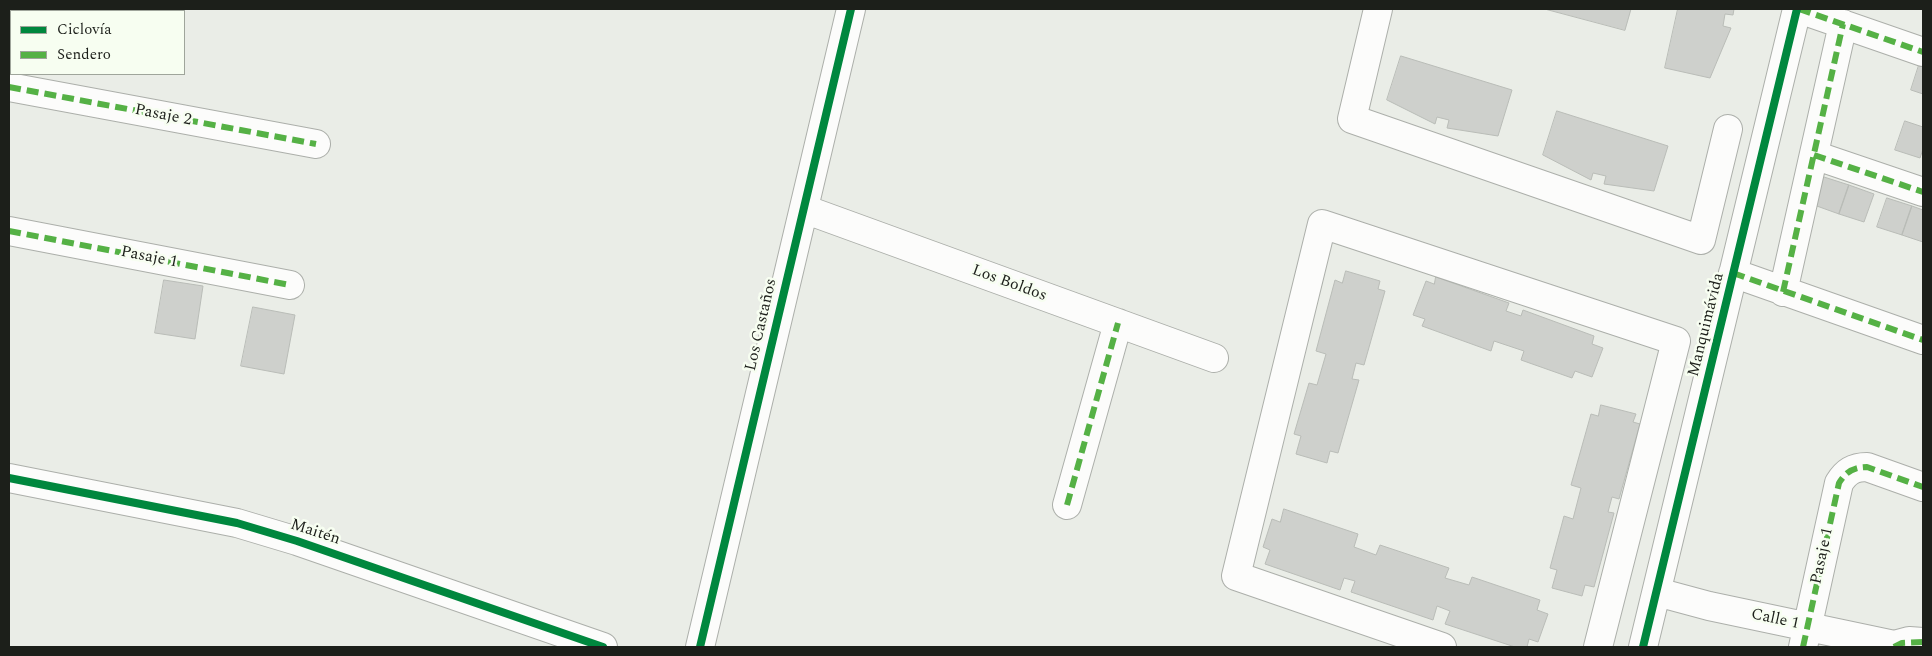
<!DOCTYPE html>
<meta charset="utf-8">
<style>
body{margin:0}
#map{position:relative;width:1932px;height:656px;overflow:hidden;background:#eaede7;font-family:Spectral,serif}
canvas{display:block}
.frame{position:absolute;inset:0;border:10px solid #1c1f1a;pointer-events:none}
.legend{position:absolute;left:10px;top:10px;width:175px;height:65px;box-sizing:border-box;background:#f7fef1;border:1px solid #9fa59b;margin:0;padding:6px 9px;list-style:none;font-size:15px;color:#1c1f1a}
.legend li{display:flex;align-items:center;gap:10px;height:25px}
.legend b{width:25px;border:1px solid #9fa59b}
</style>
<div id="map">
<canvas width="1932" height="656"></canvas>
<div class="frame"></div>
<ul class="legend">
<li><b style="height:6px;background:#00873e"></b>Ciclovía</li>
<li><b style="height:6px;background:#55b145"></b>Sendero</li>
</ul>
</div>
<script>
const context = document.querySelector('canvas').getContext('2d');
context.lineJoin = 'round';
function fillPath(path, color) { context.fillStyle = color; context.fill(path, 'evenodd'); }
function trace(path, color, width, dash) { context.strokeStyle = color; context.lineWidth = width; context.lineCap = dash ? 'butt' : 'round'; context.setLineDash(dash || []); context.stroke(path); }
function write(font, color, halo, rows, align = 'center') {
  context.font = font + ' Spectral,serif'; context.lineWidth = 5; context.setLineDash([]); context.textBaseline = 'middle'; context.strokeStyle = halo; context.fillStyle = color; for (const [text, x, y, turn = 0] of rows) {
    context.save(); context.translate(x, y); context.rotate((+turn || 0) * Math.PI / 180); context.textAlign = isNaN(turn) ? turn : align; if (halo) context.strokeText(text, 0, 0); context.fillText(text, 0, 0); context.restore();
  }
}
const building = new Path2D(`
 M1545,9h86l-6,21z
 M1678,9h56l-1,6 -8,-1 -2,12 8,2 -21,50 -45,-10z
 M1401,56l111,34 -14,46 -51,-8 2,-8 -12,-3 -2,7 -48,-24z
 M1920,62l3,1v31l-12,-4z
 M1557,111l111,35 -14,45 -50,-7 2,-8 -13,-3 -2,7 -48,-25z
 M1905,121l18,6v22l-3,9 -25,-8z
 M1824,177l25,8 -10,29 -25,-9z
 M1849,185l25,9 -10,28 -25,-8z
 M1887,198l25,8 -10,29 -25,-8z
 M1912,206l11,4v32l-21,-7z
 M1346,271l34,10 -2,8 7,2 -21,74 -8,-2 -4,16 7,1 -21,73 -8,-2 -3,12 -31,-9 5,-18 -7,-2 15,-51 8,2 9,-31 -10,-3 19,-71 7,3z
 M1436,277l73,26 -3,8 15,5 2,-6 71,26 -2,8 11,4 -11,29 -17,-6 -3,7 -51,-18 3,-9 -30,-10 -3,10 -69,-25 3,-7 -12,-4 13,-34 8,3z
 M164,280l39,6 -8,53 -40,-6z
 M253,307l42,8 -11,59 -43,-8z
 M1601,405l35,9 -3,8 7,2 -21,75 -7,-2 -4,15 6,1 -20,74 -9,-2 -3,11 -30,-8 5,-18 -7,-2 14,-52 9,3 8,-31 -10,-3 20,-71 7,2z
 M1284,509l74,25 -4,13 22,8 4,-10 69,23 -4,10 24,7 3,-8 68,23 -3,10 11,4 -10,28 -9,-3 -2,8h-12l-70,-23 5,-13 -13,-5 -4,14 -82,-28 4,-11 -11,-3 -4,12 -75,-26 5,-14 -7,-3 9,-28 8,3z`);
const minor = new Path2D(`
 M1378,9l-26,110 349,121 27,-111
 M1799,9l124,43
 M9,87l307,57
 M1814,155l109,37
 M804,209l410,149
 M9,231l281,54
 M1733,273l190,67
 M1783,292l60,-268
 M9,478l228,45 60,18 306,106
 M1067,505l51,-182
 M1657,592l52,14 185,39
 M1894,645l15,-4 14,1
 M700,647l151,-638
 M1442,647l-206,-71 86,-352 354,117 -78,306
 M1643,647l154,-638
 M1803,647l36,-164c7,-11 14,-16 28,-16l56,20`);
const quiet = new Path2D(`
 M1799,9l124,43
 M9,87l307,57
 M1814,155l109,37
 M9,231l281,54
 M1733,273l190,67
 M1783,292l60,-268
 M1067,505l51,-182
 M1803,647l36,-164c7,-11 14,-16 28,-16l56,20
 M1894,647l8,-4 21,-1`);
const cycleway = new Path2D(`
 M9,478l228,45 60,18 306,106
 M700,647l151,-638
 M1643,647l154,-638`);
const streetNames = [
 ["Pasaje 2",163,116,11],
 ["Pasaje 1",149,258,11],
 ["Los Boldos",1009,284,20],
 ["Los Castaños",762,325,-77],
 ["Manquimávida",1707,325,-76],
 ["Maitén",315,533,18],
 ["Pasaje 1",1823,556,-78],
 ["Calle 1",1775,620,12]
];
fillPath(building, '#ced0cc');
trace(building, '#b9bcb7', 1);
trace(minor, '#acafaa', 30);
trace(minor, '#fcfcfb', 28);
trace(quiet, '#55b145', 6, [12, 6]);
trace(cycleway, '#00873e', 8);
write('16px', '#1c1f1a', '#f7fef1', streetNames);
</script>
